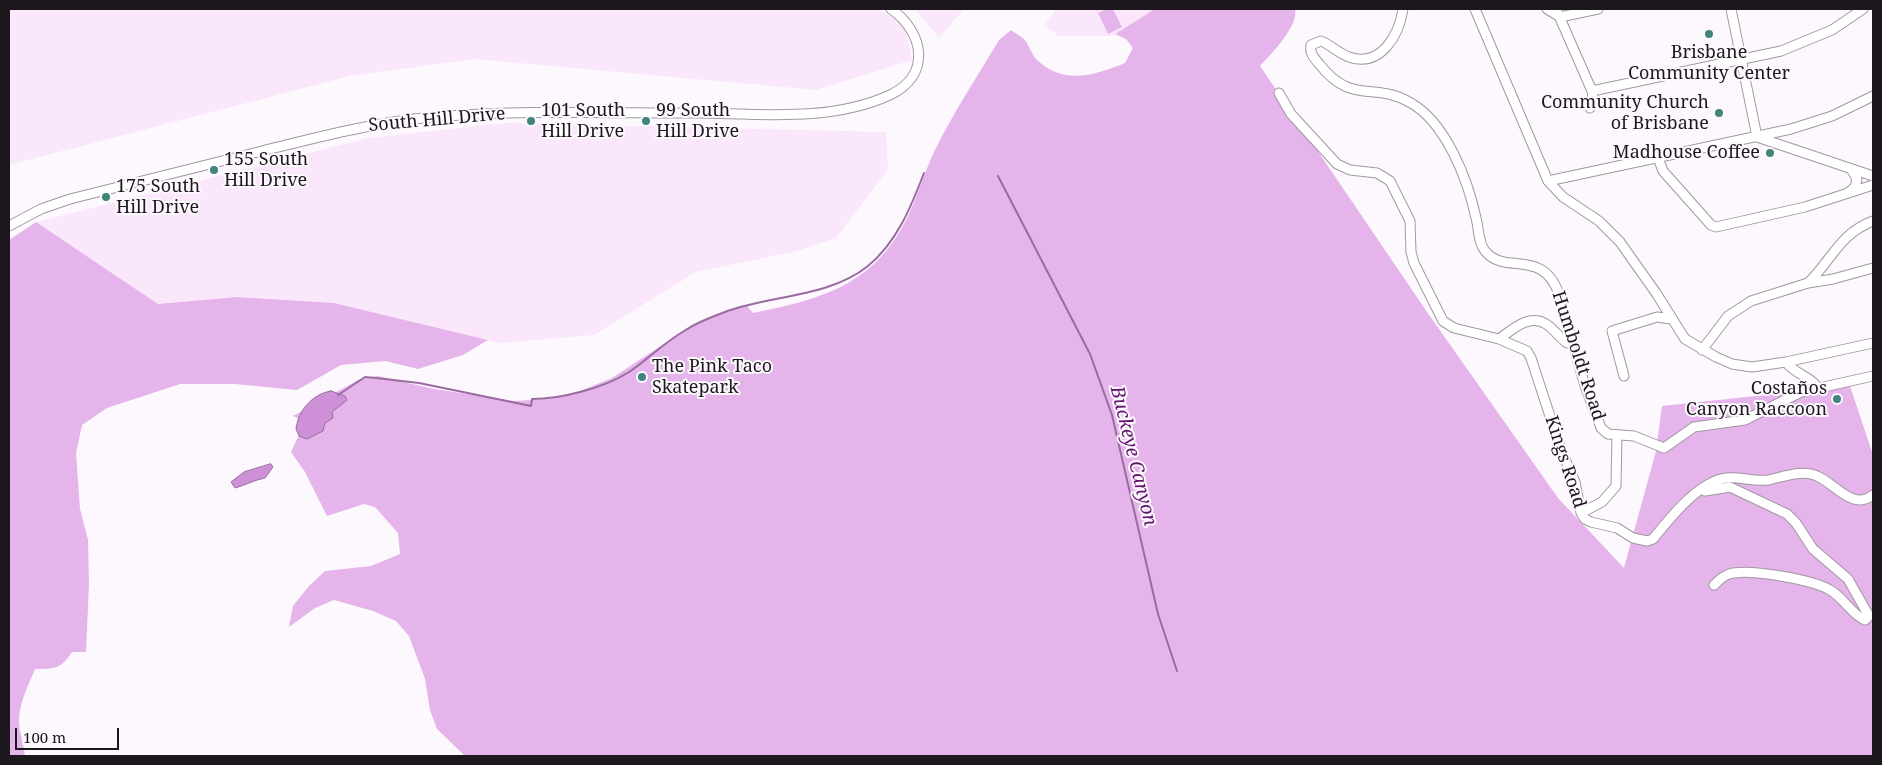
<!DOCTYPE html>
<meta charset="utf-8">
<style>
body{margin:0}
#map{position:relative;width:1882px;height:765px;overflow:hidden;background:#fdf8fe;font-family:"Noto Serif",serif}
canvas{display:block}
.frame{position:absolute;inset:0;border:10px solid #1c171d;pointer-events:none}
.scale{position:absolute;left:15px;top:728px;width:104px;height:22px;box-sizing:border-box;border:2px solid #1c171d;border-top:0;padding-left:6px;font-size:15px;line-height:18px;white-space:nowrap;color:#1c171d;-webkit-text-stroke:4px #fdf8fe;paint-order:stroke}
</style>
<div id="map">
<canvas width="1882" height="765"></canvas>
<div class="frame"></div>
<div class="scale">100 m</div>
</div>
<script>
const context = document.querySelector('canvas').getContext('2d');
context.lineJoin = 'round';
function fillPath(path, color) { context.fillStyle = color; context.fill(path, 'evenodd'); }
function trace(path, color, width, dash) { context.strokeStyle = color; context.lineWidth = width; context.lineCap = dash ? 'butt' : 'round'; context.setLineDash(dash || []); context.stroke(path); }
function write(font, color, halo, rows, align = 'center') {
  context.font = font + ' "Noto Serif",serif'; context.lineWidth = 4; context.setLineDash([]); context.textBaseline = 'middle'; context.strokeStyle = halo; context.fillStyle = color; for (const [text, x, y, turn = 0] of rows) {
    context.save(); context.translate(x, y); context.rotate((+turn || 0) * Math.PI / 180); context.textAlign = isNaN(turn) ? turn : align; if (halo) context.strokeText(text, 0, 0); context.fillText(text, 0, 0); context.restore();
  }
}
const built = new Path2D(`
 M9,9h869l27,17 7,34 -96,30 -342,-31 -124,17 -341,89z
 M915,9h49l-25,29z
 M1056,9h99l-43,27h-53l-15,-11z
 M505,123l381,9 2,38 -52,68 -39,13 -101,21 -102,63 -94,8 -166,-40 -97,-6 -79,7 -122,-82 332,-84z`);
const green = new Path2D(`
 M1107,9h6l9,18 -14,7 -10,-21z
 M1155,9h140c4,17 -24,45 -35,57l167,246 131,186 66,70 32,-117 6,-45 188,-20 23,69v301h-1408l-28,-27 -7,-19 -5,-31 -16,-43 -13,-15 -23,-10 -39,-11 -19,8 -26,19 4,-21 16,-20 16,-15 46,-5 29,-12 -2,-21 -23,-26 -11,-3 -37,12 -22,-44 -14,-20 14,-30 -12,-6 65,-36 20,-4 56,13 80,12 35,-2 26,-6 37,-15 82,-54 52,-19 7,8c69,-14 122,-28 155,-97 10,-21 16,-43 26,-64 19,-39 43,-75 65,-112l12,-10c4,3 9,6 13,9 5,6 7,14 12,20 27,27 59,16 89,4l8,-15 -7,-9 -11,-5z
 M36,222l122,82 79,-7 97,6 154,37 -25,15 -45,14 -33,-8 -44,4 -44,25 -62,-6h-55l-73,24 -25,17 -6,28 4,56 8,31 1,43 -3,69h-14c-11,17 -18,17 -37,17 -6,15 -15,32 -16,49 -1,10 5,26 6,38h-16v-516z`);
const water = new Path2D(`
 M331,391l14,5 2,4 -15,12 1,6 -8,5 -2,8 -16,8 -8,-3 -3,-7c2,-18 16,-35 35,-38z
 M271,464l2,3 -8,11c-11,2 -19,7 -30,10l-4,-6 13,-10z`);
const stream = new Path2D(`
 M998,176l92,178 22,61 46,199 19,57
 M338,395l27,-18 11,1 43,5 112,23 1,-7c29,0 72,-11 97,-27 19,-13 35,-29 55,-41 12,-8 27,-14 41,-19 45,-17 103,-14 143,-46 29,-24 43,-59 56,-93`);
const minor = new Path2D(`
 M1403,9c-4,26 -22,59 -54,48 -11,-4 -18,-12 -28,-16l-10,4c-2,8 4,14 9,20 33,41 54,16 91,38 35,20 57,77 65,115 3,11 2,24 9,33 20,25 57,-4 74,43l26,92 16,42 7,6 26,2 30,12 30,-21 51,-7 56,-28 72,-16
 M1475,9l73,172 15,16 36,24 21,21 36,51 29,46 31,18 16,7 20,3 34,-5 87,-19
 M1547,9l13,8 38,-8
 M1556,9l36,82 1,7 -3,10
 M1731,9l26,128 116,39
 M1592,91l189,-40 51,-21 31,-21
 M1279,93l12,21 46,50 13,6 27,3 13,8 20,40 1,31 3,11 29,58 11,7 45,11c13,-9 30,-26 47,-15 8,5 13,13 21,19l5,-2
 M1658,158l5,13 48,54 5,2 89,-20 68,-22
 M1548,181l243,-52 41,-13 41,-20
 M1848,193l7,-6 2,-8 -6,-10
 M9,226l32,-17 29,-10c64,-16 128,-32 192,-48 57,-14 113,-29 172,-34 87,-7 176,-4 264,-4 63,1 133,9 192,-18 42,-20 34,-63 1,-86
 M1808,283c24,-23 31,-49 65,-62
 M1499,339l28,12 4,7 30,92 14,32 6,31 4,6 6,3 26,6 16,10 14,3 6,-2c17,-21 45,-57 73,-61 13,-2 27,4 42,2 15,-3 34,-11 49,-4 19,8 35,35 56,19
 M1702,350l26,-34 23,-15 57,-18 25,-4 40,-11
 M1786,362c8,12 25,14 32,26
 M1624,376l-12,-45 45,-14 14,2
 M1705,491l25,-4 57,27 9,9 17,26 35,30 21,37 -4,4c-14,-6 -21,-22 -35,-30 -17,-10 -81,-22 -101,-16 -6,2 -11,7 -15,11
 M1581,513l21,-11 14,-16 1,-51`);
const markers = [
 [1709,34,5,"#40857b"],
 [1719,113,5,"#40857b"],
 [531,121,5,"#40857b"],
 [646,121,5,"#40857b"],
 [1770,153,5,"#40857b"],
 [214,170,5,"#40857b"],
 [106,197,5,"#40857b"],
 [642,377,5,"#40857b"],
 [1837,399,5,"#40857b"]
];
const poiNames = [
 ["Brisbane",1709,53,"center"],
 ["Community Center",1709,74,"center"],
 ["Community Church",1709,103,"right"],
 ["of Brisbane",1709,124,"right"],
 ["101 South",541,111],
 ["Hill Drive",541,132],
 ["99 South",656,111],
 ["Hill Drive",656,132],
 ["Madhouse Coffee",1760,153,"right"],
 ["155 South",224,160],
 ["Hill Drive",224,181],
 ["175 South",116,187],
 ["Hill Drive",116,208],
 ["The Pink Taco",652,367],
 ["Skatepark",652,388],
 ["Costaños",1827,389,"right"],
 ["Canyon Raccoon",1827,410,"right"]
];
const streetNames = [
 ["South Hill Drive",437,120,-5],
 ["Humboldt Road",1578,356,72],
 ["Kings Road",1565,462,72]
];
const waterNames = [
 ["Buckeye Canyon",1133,456,76]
];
fillPath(built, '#fae7fc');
fillPath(green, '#e4b4eb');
fillPath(water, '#ce90d7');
trace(water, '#996c9f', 1);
trace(stream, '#996c9f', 2);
trace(minor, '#a396a4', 11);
trace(minor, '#fff', 9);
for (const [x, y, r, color] of markers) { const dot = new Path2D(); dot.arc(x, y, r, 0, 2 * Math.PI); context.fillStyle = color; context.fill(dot); trace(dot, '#fdf8fe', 2); }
write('18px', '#1c171d', '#fdf8fe', poiNames, 'left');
write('18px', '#1c171d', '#fdf8fe', streetNames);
write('italic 19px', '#61156c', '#fdf8fe', waterNames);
</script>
